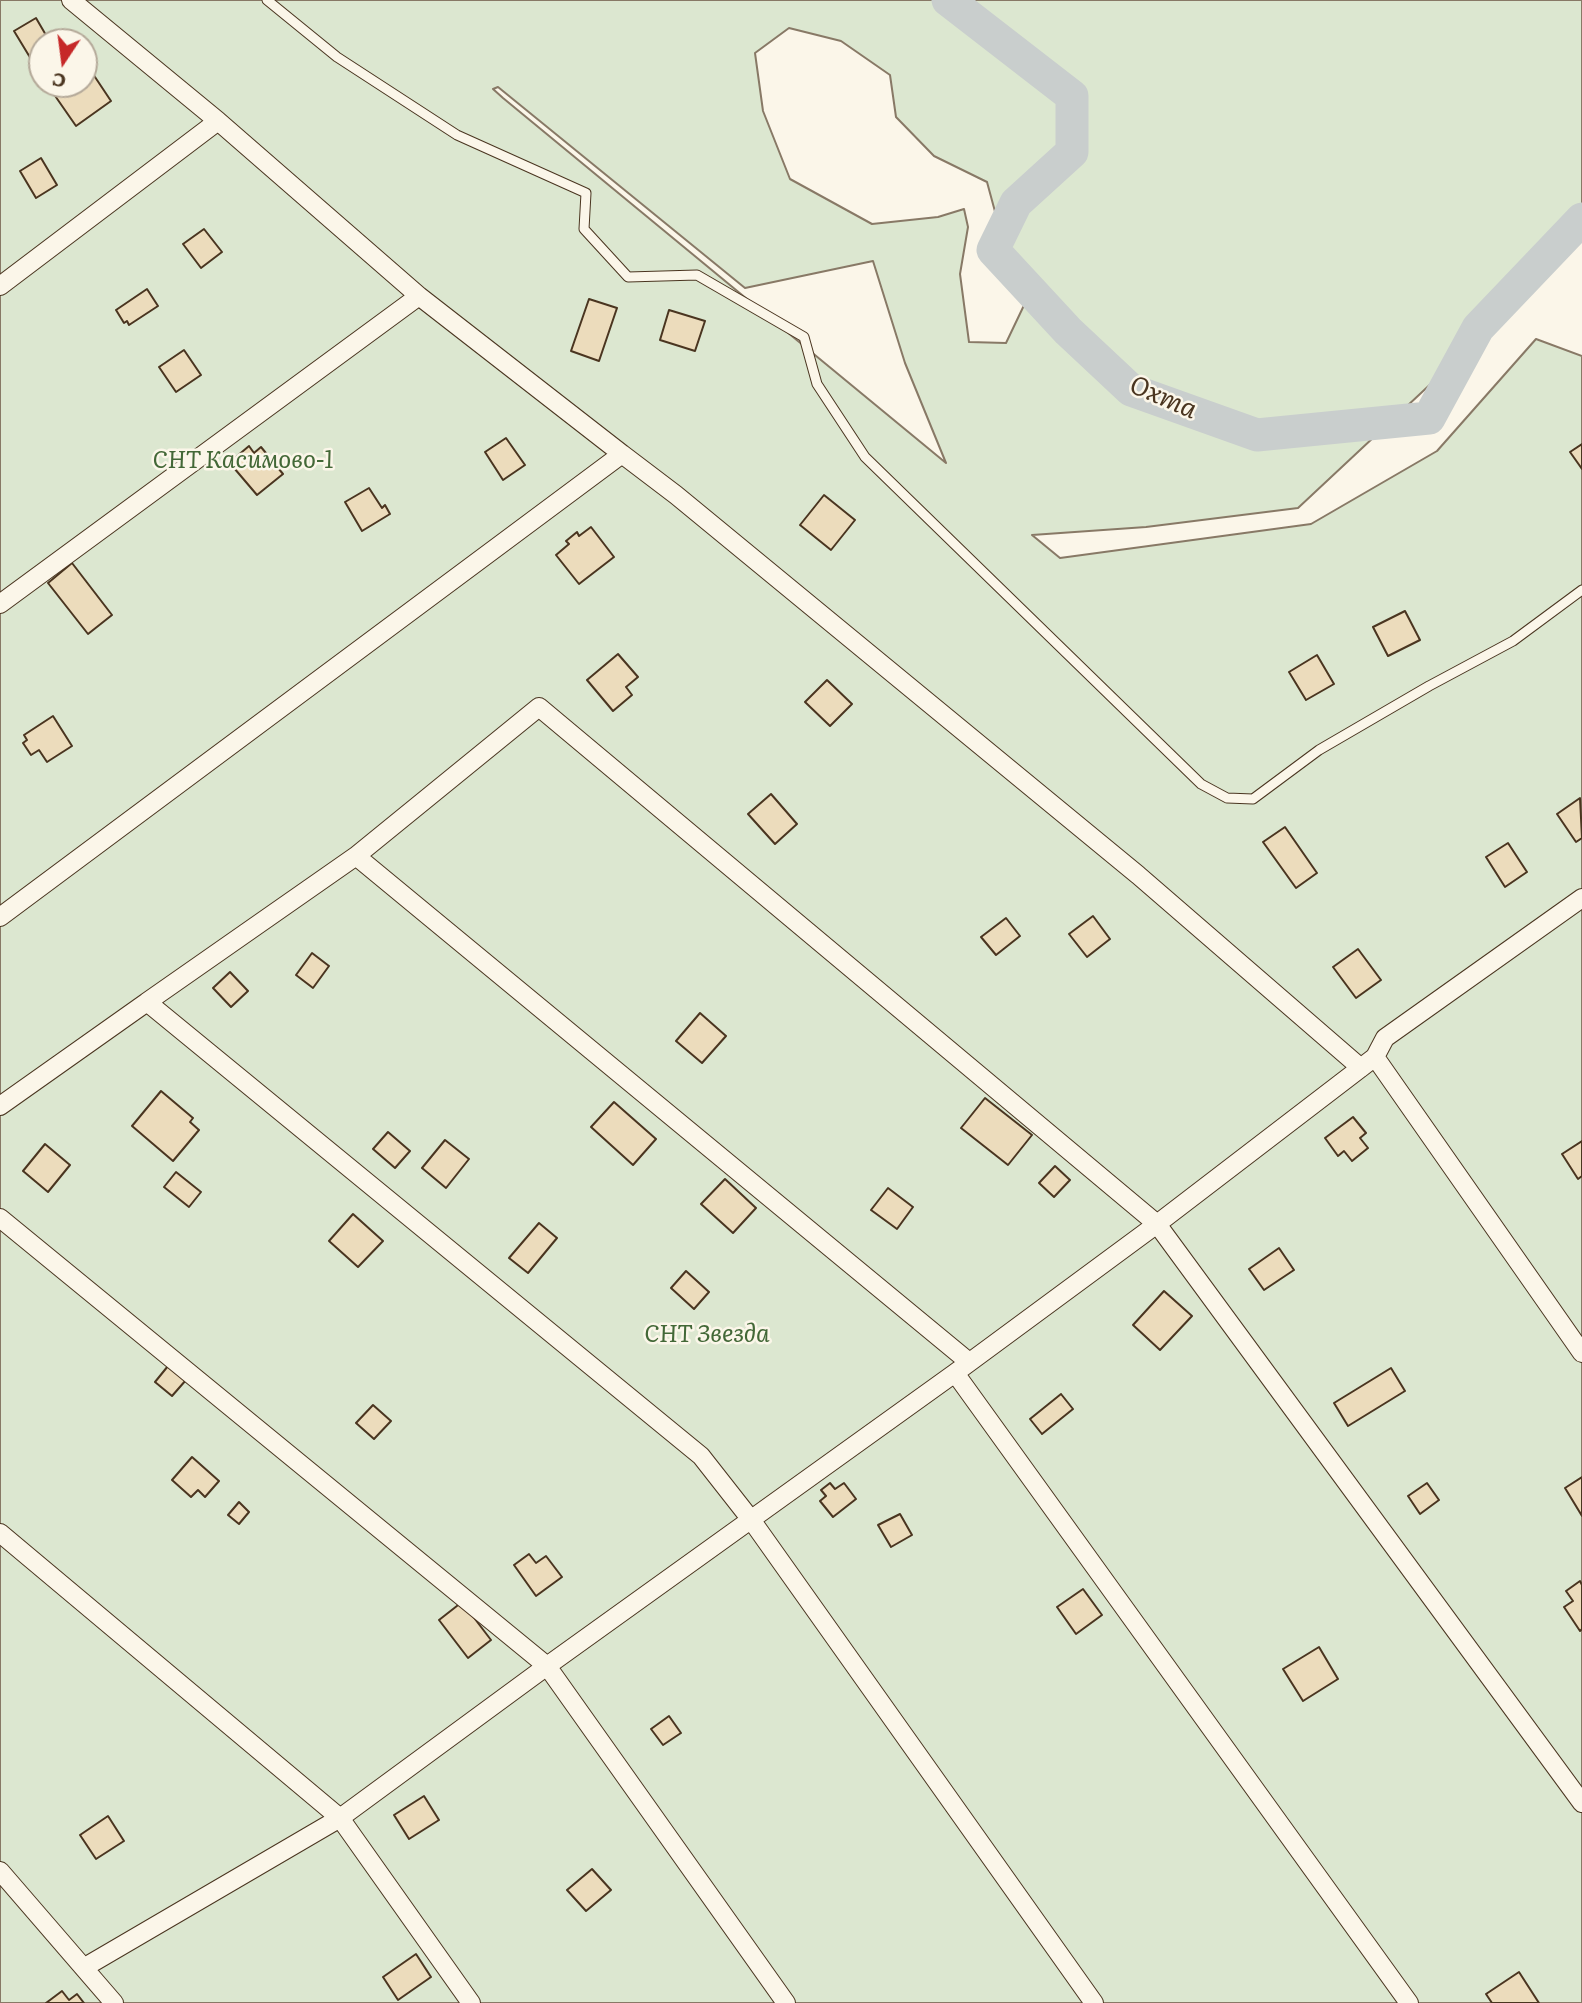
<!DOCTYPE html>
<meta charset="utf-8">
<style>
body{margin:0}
#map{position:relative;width:1582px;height:2003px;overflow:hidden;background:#fbf6e9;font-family:Literata,serif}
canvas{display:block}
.north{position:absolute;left:28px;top:28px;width:70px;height:70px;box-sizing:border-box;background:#fbf6e9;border:2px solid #b4a999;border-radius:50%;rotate:193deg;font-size:19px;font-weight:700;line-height:28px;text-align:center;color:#4a3520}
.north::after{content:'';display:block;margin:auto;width:24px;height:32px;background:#c62828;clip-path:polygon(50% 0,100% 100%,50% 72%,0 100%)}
</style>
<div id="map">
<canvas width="1582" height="2003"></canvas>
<div class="north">С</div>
</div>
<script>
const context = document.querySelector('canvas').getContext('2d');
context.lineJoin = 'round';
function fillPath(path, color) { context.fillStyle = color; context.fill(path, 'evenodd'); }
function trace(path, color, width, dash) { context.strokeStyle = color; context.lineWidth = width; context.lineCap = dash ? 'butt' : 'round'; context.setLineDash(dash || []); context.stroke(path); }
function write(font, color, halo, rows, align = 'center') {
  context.font = font + ' Literata,serif'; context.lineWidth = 5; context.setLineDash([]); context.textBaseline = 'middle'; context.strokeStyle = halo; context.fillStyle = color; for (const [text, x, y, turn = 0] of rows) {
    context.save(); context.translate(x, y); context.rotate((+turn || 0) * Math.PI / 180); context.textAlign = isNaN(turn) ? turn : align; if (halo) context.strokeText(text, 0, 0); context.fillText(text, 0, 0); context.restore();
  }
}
const green = new Path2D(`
 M0,0h1582v209l-69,98 -215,201 -152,19 -114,8 28,23 251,-34 126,-73 99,-112 46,17v1647h-1582zM789,28l52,13 49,34 6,42 38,39 53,26 13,48 -8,36 35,33 -21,44 -37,-1 -9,-68 8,-47 -4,-18 -26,8 -66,7 -82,-45 -27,-68 -8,-58zM42,42h42v42h-42zM498,87l247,201 128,-27 32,102 41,100 -443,-365 -10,-9z`);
const river = new Path2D(`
 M948,0l124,96v56l-56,51 -23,47 75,81 63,59 126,45 172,-17 49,-90 104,-109`);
const building = new Path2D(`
 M36,18l14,24h-8v17l-8,5 -20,-33z
 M87,65l24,36 -35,25 -25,-36 9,-6h24v-17z
 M41,158l16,27 -21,13 -16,-27z
 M204,229l18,23 -21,16 -18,-24z
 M147,289l11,17 -29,19 -2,-4 -3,2 -8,-13z
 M589,299l28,9 -18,53 -28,-10z
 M669,310l36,11 -10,30 -35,-11z
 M184,350l17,25 -25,17 -17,-25z
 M506,438l19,27 -22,15 -18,-28z
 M1582,444v25l-12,-17z
 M249,446l5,7 7,-6 22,27 -26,21 -23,-27 6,-5 -4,-6z
 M369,488l13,20 3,-3 5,9 -28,17 -17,-29z
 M824,495l31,25 -24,30 -31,-25z
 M591,527l23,30 -35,27 -23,-29 13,-11 -3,-3 11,-9 2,4z
 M72,563l40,52 -24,19 -40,-51z
 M1405,611l15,29 -32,16 -15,-29z
 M618,654l20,23 -12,10 6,8 -19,16 -26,-31z
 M1317,655l17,29 -28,16 -17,-28z
 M827,680l25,24 -22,22 -25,-24z
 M53,716l19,30 -25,16 -8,-12 -8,5 -8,-12 4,-3 -3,-5z
 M771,794l26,30 -22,20 -27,-30z
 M1580,798l2,40 -6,4 -19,-28z
 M1285,827l32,46 -21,15 -33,-46z
 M1508,843l19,29 -22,15 -19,-30z
 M1093,916l17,23 -23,18 -18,-23z
 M1006,918l14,18 -24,19 -15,-18z
 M1358,949l23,31 -25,18 -23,-31z
 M312,953l17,13 -16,22 -17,-13z
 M230,972l18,19 -17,16 -18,-19z
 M700,1013l26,23 -24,27 -26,-22z
 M161,1091l32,27 -3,4 9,8 -26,31 -41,-35z
 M985,1098l47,37 -24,30 -47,-37z
 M614,1102l42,37 -23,26 -42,-38z
 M1353,1117l13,16 -6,5 8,10 -16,13 -8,-10 -6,5 -13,-18z
 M388,1132l22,19 -15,17 -22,-19z
 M445,1140l24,19 -23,29 -24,-20z
 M1582,1141v35l-4,3 -16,-25z
 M45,1144l25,21 -22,27 -25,-21z
 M1055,1166l15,14 -16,17 -15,-14z
 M176,1172l25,20 -12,15 -25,-20z
 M725,1179l31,29 -23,25 -32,-29z
 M888,1188l25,19 -16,22 -26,-19z
 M353,1214l30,27 -25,26 -29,-26z
 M539,1223l18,15 -29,35 -19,-15z
 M1279,1248l15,22 -30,20 -15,-21z
 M686,1271l23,21 -15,17 -23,-21z
 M1164,1291l28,25 -32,34 -27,-25z
 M168,1366l18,14 -14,16 -17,-14z
 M1391,1368l14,23 -57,35 -14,-23z
 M1061,1394l12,15 -31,25 -12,-15z
 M373,1405l18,16 -17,18 -18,-16z
 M192,1457l27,24 -14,16 -7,-7 -7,7 -19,-17z
 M1582,1477v39l-17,-28z
 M830,1483l5,6 9,-6 12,16 -23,18 -13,-16 6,-5 -5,-6z
 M1427,1483l12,17 -19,14 -12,-18z
 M239,1502l10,10 -10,12 -11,-9z
 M900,1514l12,21 -21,12 -13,-22z
 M529,1554l7,9 10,-7 16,21 -26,19 -22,-31z
 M1580,1581l2,4v44l-2,2 -16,-24 9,-6 -7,-10z
 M1083,1589l19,26 -26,19 -19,-27z
 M462,1602l29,38 -23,18 -29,-38z
 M1319,1647l19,32 -35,22 -20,-32z
 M669,1716l12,17 -18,12 -12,-16z
 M424,1796l15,24 -30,19 -15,-24z
 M108,1816l16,25 -28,18 -16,-24z
 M592,1869l19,21 -25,21 -19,-21z
 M416,1954l15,23 -33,23 -15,-23z
 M1519,1972l20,31h-47l-6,-9z
 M62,1991l7,9 8,-6 7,9h-38z`);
const lane = new Path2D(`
 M267,0l70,57 120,78 129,58 -2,36 44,48 69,-2 107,62 13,47 48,73 336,327 26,14 26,1 66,-49 110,-64 84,-45 69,-51`);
const street = new Path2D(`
 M71,0l147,121
 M0,286l218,-165 201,175
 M0,604l419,-308 203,158
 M0,917l622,-463 54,41 462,380 223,193
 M147,1002l209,-146
 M1375,1057l207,296
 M0,1106l147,-104 554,454 51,65 342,482
 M0,1218l547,448 239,337
 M969,1362l-613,-506 183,-149 618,517 425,579
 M955,1373l454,630
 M0,1533l340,285 131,185
 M0,1871l114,132
 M85,1967l255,-149 207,-152 408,-293 202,-149 218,-167 10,-19 197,-140`);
const parkNames = [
 ["СНТ Касимово-1",243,461],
 ["СНТ Звезда",707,1335]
];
const waterNames = [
 ["Охта",1163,398,23]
];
fillPath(green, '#dce7d0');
trace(green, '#887966', 2);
trace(river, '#c9cecd', 33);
fillPath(building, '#ecdcbc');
trace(building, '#4a3520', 2);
trace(lane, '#4a3520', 11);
trace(street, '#4a3520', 20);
trace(lane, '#fbf6e9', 9);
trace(street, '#fbf6e9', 18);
write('italic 24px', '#436837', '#fbf6e9', parkNames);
write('italic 26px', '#4a3520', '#fbf6e9', waterNames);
</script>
